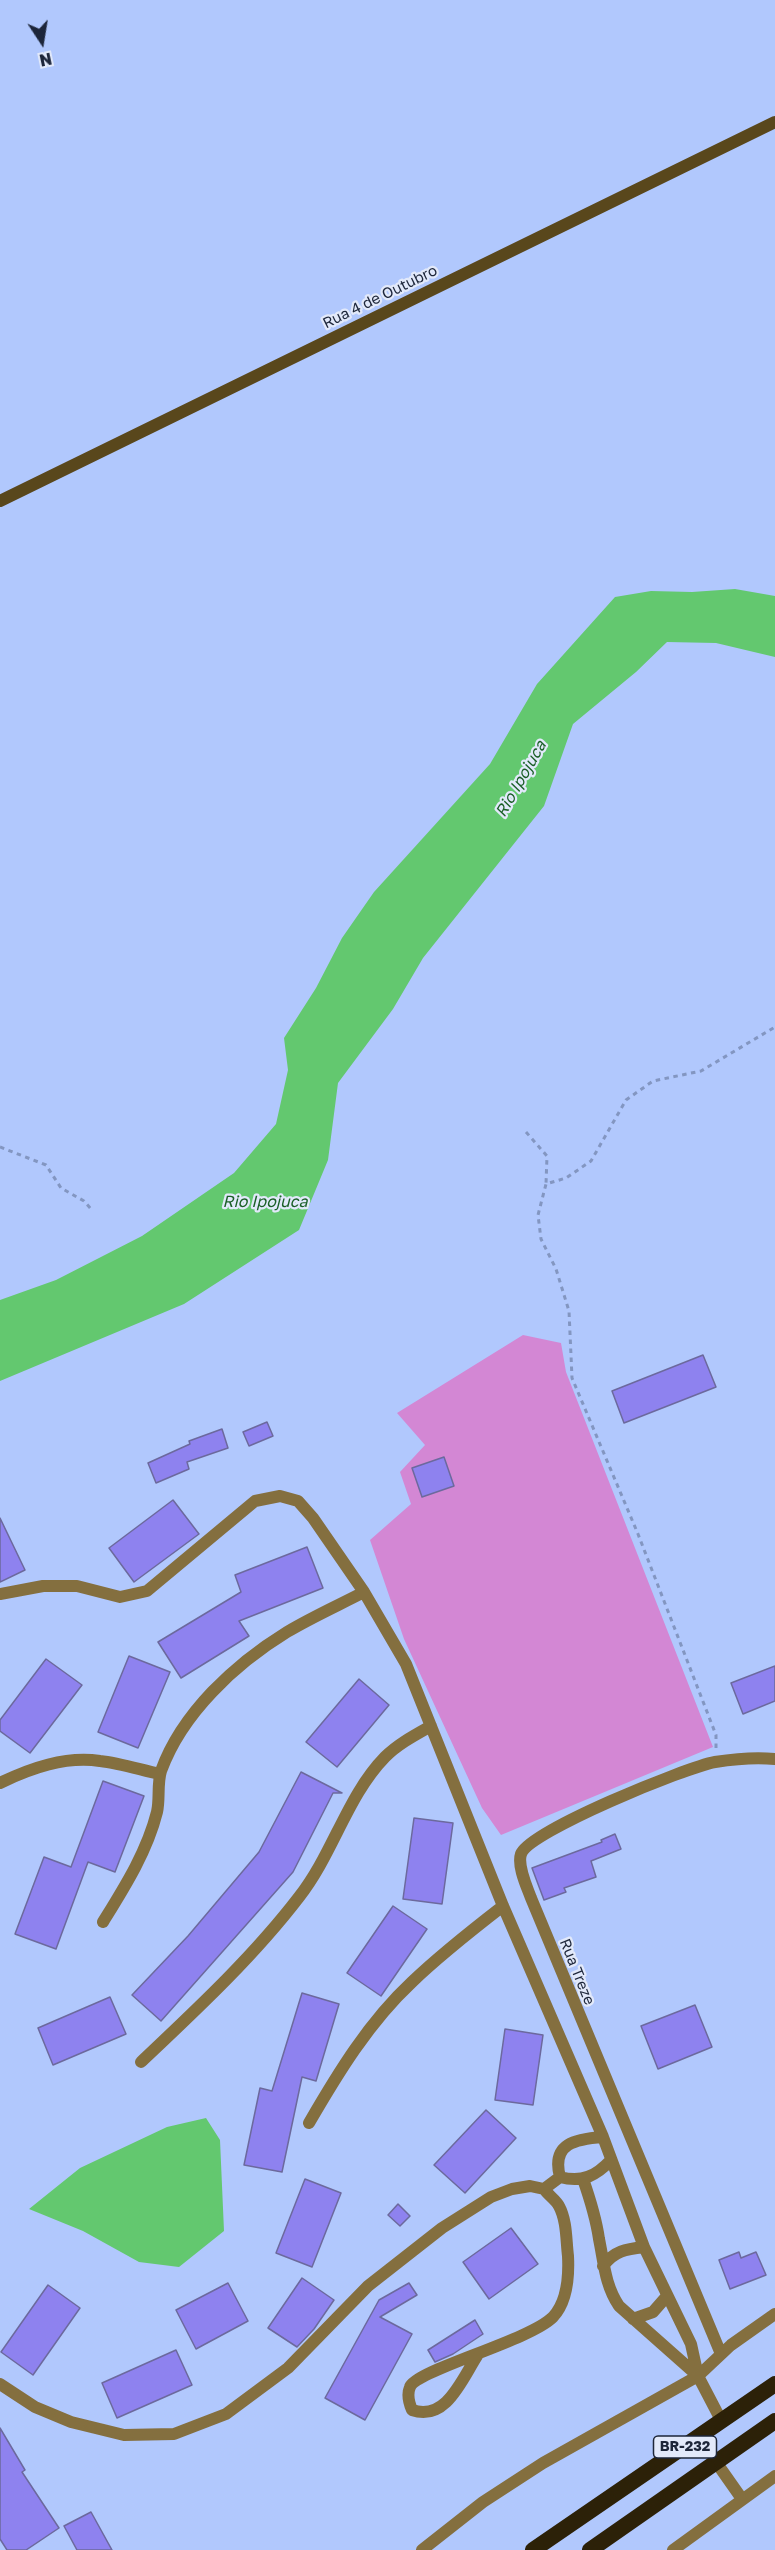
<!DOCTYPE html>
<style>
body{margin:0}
#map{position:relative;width:775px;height:2550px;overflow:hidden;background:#b1c8fd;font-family:"Golos Text",sans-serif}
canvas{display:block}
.north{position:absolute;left:12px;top:12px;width:60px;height:60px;-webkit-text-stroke:4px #e2e9fa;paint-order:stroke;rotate:168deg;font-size:16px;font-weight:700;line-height:24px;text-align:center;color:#1d263a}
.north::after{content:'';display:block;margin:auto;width:21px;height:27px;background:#1d263a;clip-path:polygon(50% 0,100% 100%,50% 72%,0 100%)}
</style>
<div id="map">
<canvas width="775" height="2550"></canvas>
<div class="north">N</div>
</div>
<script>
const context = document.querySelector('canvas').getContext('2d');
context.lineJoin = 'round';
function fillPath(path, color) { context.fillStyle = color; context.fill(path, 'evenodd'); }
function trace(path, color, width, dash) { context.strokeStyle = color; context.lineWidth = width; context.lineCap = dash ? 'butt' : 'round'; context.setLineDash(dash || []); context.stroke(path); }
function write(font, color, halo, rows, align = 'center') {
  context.font = font + ' "Golos Text",sans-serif'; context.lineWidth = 4.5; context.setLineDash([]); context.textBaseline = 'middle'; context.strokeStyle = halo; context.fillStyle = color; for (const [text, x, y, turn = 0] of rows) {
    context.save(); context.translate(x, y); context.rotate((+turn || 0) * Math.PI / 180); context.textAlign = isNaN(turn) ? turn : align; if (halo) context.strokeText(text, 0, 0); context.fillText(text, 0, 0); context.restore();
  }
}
const green = new Path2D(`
 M523,1335l38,8 5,29 147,375 -212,88 -19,-27 -78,-169 -34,-99 41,-36 -11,-32 25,-27 -28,-32z`);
const water = new Path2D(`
 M735,589l40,7v61l-59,-14 -49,-1 -31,30 -63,52 -29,82 -121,152 -30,51 -55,74 -10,77 -29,70 -115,74 -184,77v-81l56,-20 86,-44 92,-63 42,-49 12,-54 -4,-32 32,-50 26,-50 32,-46 116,-128 47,-80 78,-87 36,-6 41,1z
 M206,2118l14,22 4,91 -45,36 -40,-5 -56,-31 -54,-22 51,-41 87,-41z`);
const building = new Path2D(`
 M703,1355l13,32 -92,36 -12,-32z
 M267,1422l6,14 -24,10 -6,-14z
 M222,1429l6,19 -41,14 2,7 -33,14 -8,-20 42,-19 -1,-3z
 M444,1457l10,29 -32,11 -10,-29z
 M173,1500l26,34 -65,48 -25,-34z
 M0,1518l25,52 -25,12z
 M307,1547l16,41 -84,33 10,15 -68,42 -23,-36 83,-50 -6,-17z
 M129,1656l41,16 -32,76 -40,-16z
 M46,1659l36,26 -52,68 -30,-22v-11z
 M775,1666v35l-32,13 -12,-31z
 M359,1679l30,26 -52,62 -31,-25z
 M301,1772l41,21h-9l-40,79 -132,149 -29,-26 56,-59 71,-84z
 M103,1781l41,15 -29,76 -27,-10 -32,87 -41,-15 29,-77 27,10z
 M414,1818l39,5 -11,81 -39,-5z
 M615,1834l6,15 -30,12 5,16 -32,11 2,4 -22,8 -12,-32 70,-26 -1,-2z
 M393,1906l34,23 -46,67 -34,-23z
 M302,1993l37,11 -23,77 -14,-4 -20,95 -38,-7 16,-77 12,3z
 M110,1997l16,37 -73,31 -15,-37z
 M695,2005l17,42 -54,22 -17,-43z
 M505,2029l38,6 -10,70 -38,-5z
 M486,2110l30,28 -51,55 -31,-28z
 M305,2179l36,14 -29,74 -36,-14z
 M398,2204l12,12 -10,10 -12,-11z
 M511,2228l27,36 -49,35 -26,-37z
 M739,2252l2,6 15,-6 10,23 -36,14 -11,-29z
 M302,2278l32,22 -20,29 -17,18 -29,-19z
 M228,2283l20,38 -52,28 -20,-39z
 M409,2283l8,12 -37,22 32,17 -47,86 -40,-22 54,-98z
 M48,2285l32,23 -47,67 -32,-23z
 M475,2320l8,14 -30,20 -18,8 -7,-12z
 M176,2350l16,35 -75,33 -15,-35z
 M0,2428l25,42 -3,2 37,56 -33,22h-19l-7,-11z
 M91,2512l21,38h-35l-13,-24z`);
const path = new Path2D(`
 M526,1132l21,24 -1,28
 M0,1147l46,18 15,23 23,13 8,9
 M716,1748v-13l-78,-201 -66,-156 -3,-67 -13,-42 -15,-30 -3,-24 8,-31 20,-6 25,-17 35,-61 27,-19 48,-10 74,-44`);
const minor = new Path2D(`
 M0,1594l43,-8h34l43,11 27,-6 108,-90 25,-5 18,5 15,17 51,74
 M0,1783c31,-15 65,-27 100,-22 20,2 41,9 60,13
 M103,1922c21,-34 44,-70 54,-110 3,-13 0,-28 4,-41 21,-58 74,-107 126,-139 25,-15 52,-27 77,-40l42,72 97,242 100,231 41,110 47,97 7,32 24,46
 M141,2062c55,-52 112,-105 158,-165 34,-43 48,-101 86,-140 13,-13 30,-22 46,-31
 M309,2123c29,-50 60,-101 103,-141 28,-27 60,-52 91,-76
 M560,2177c-9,-34 16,-38 43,-40
 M583,2179c7,20 13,39 16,60 5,24 6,46 20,67l79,70
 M603,2266c11,-15 23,-17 41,-19
 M633,2319l20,-7 14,-16
 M721,2354l-190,-456c-4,-11 -14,-32 -10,-44 8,-23 166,-87 194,-92 19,-3 41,-5 60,-3
 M477,2356c-15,23 -31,66 -65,54 -3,-7 -5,-16 -2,-23 6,-17 119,-46 143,-70 15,-16 16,-41 15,-61 -2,-16 -1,-35 -9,-50 -3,-6 -11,-11 -15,-17
 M0,2384l35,23 36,15 53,13 50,-1 52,-20 62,-46 80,-82 74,-58 49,-31 21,-8 18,-3 14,3 16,-12c22,6 36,-1 51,-17
 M716,2462l26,37
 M422,2550l61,-48 60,-39 155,-87 33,-31 44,-31
 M673,2550l102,-74`);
const secondary = new Path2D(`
 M0,501l775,-379`);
const trunk = new Path2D(`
 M533,2550l242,-166
 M590,2550l185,-129`);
const shields = [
 [685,2447,63]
];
const shieldNames = [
 ["BR-232",685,2447]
];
const streetNames = [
 ["Rua 4 de Outubro",380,297,-26],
 ["Rua Treze",577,1972,68]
];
const waterNames = [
 ["Rio Ipojuca",521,779,-60],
 ["Rio Ipojuca",265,1202]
];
fillPath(green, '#d387d4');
fillPath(water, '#63c86f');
fillPath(building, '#8e82ef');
trace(building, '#6c699d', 1.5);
trace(path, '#8396c1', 3, [4.5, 4.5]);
trace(minor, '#846f3f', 12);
trace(secondary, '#59471c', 12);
trace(trunk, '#2c2108', 16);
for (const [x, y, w] of shields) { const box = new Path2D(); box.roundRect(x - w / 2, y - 11, w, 22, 4.5); context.fillStyle = '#e2e9fa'; context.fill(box); trace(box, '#1d263a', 1.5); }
write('bold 14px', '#1d263a', null, shieldNames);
write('15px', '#1d263a', '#e2e9fa', streetNames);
write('italic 16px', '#1a5f26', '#e2e9fa', waterNames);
</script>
